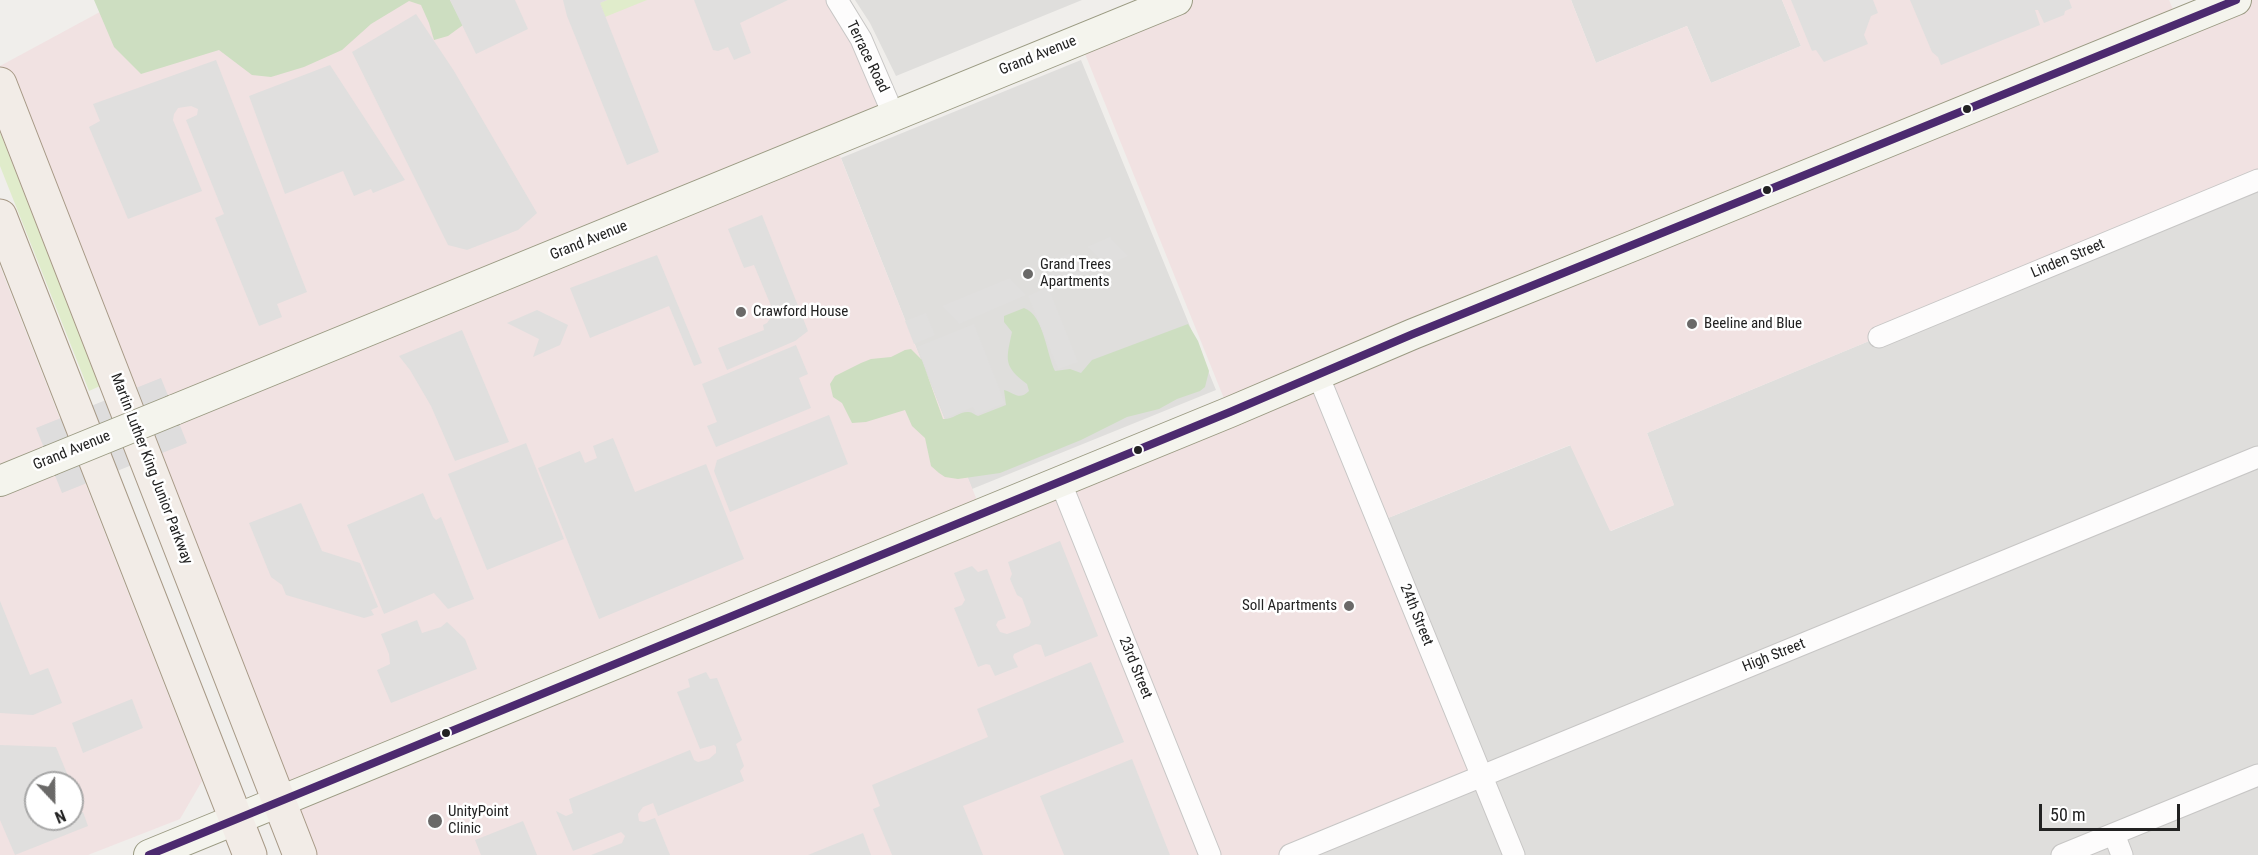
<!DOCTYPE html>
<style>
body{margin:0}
#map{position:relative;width:2258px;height:855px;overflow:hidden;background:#f0eeeb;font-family:"Roboto Condensed",sans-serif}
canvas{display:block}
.north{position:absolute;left:24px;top:771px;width:60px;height:60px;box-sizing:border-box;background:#fff;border:2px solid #a7a7a7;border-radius:50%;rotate:158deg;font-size:16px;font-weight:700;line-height:24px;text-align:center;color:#222}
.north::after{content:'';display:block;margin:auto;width:21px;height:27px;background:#6a6968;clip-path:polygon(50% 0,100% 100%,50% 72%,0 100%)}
.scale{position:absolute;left:2039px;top:804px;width:141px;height:27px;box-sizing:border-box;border:3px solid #222;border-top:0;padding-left:8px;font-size:18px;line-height:21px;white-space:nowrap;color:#222;-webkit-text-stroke:4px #fff;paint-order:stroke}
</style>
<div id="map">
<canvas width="2258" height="855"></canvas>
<div class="north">N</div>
<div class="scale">50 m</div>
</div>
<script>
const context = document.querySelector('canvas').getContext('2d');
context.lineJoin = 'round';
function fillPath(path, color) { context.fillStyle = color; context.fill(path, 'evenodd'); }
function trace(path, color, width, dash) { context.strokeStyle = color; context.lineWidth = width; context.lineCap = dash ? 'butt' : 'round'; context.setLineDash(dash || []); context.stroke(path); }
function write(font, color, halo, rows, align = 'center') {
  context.font = font + ' "Roboto Condensed",sans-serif'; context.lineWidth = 5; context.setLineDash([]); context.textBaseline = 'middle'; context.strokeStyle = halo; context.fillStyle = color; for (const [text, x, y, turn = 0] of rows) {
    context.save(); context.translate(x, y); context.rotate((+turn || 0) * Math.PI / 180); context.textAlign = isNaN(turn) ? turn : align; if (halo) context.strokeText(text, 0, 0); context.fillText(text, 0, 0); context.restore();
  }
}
const residential = new Path2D(`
 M855,0h227l-186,76 -26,-53z
 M1571,0h211l19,46 -90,37 -24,-57 -91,37z
 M1081,60l135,330 -244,99 -131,-331z
 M2258,180v675h-968l88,-333 193,-77 40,86 63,-26 -27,-72z`);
const commercial = new Path2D(`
 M122,0h715l57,116 -60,25 148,372 247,-102 -150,-372 95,-39h397l25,63 91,-37 24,57 90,-37 -19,-46h387l10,23 57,-23h22v180l-611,253 27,72 -64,26 -40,-86 -192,77 103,254 -191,79h-990l-300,-771v-18z
 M0,266l202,515 -22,38 -92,36h-88zM36,783h36v36h-36z`);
const grass = new Path2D(`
 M607,0h40l-42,17 -5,-14z
 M0,132l100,254 -11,5 -89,-225z`);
const forest = new Path2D(`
 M94,0h356l13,25 -15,11 -14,4 -5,-17 -8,-18 -12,-4 -38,23 -29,26 -38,17 -33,10 -19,-2 -33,-25 -78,24 -27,-27z
 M1024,308c20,7 22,45 31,63l15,-2 11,4 11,-13 96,-36 10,17 11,30 -4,16 -5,4 -23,8 -18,10 -32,8 -46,23 -81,33 -42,6 -13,-2 -6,-4 -8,-7 -6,-28 -13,-12 -7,-16 -39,12 -14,1 -10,-20 -9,-6 -3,-13 5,-8 26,-13 10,-4 20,-2 14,-7 6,-1 11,11 21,59c9,1 17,-8 26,-7 3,0 6,3 9,4l28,-11 -2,-15c11,3 15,11 25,1l-2,-7c-24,-18 -21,-24 -15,-52l-8,-10v-6z`);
const parking = new Path2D(`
 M450,0h65l13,29 -52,25z
 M563,0h44l-7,3 59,149 -32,13 -60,-149z
 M694,0h94l-48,23 11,30 -17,7 -6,-13 -10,4 -5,-1z
 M1791,0h82l5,13 -7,3 -7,19 4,9 -44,18 -8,-12 -4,1z
 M1910,0h159l3,8 -7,3 -1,4 -20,8 -6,-13h-3l5,15 -99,40 -3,-8 -6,-5z
 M416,14l38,57 83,142 -19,17 -51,20 -19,-5 -96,-193z
 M216,60l91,232 -30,12 5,13 -23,9 -44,-108 9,-4 -38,-94 11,-5 1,-6 -7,-3 -13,2 -4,6 -1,6 29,71 -74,28 -39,-92 11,-6 -7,-17z
 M330,65l75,115 -32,13 -2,-4 -17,7 -11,-25 -58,23 -36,-98z
 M762,215l46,116 -13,10 -68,29 -9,-22 46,-18 -1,-5 4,-2 7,-10 -20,-48 -10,3 -16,-39z
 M1110,237l18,19 -22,9 -19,-18z
 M1071,253l16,20 -28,12 -17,-20z
 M657,255l45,108 -8,3 -25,-60 -79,32 -20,-50z
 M1010,278l16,17 -67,29 -17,-18z
 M1048,287l30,75 -20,7 -30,-73z
 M537,310l31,15 -8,20 -27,12 6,-18 -32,-16z
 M926,313l9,22 -21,9 -9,-23z
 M974,324l31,79 -29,12 -3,-8 -28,11 -28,-71z
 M462,330l47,112 -54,19 -24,-55 -21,-36 -11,-14z
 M796,345l12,29 -9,4 12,30 -95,39 -9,-21 10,-4 -15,-38z
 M829,415l19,49 -118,48 -16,-41 3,-11z
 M613,438l22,54 71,-28 38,95 -145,60 -61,-151 42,-17 5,12 12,-5 -4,-12z
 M526,443l38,96 -77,31 -39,-96z
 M423,493l10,24 3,3 5,-3 33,82 -26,10 -14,-16 -50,21 -37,-89z
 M301,503l21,48 38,12 18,44 -7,3 3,5 -10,3 -78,-23 -4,-10 -11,-8 -22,-54z
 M1060,541l38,95 -53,21 -4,-12 -5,-1 -22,10 -1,3 5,10 -23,9 -5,-11 -4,-1 -8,3 -24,-59 8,-3 3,-5 -11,-27 18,-7 6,6 9,-3 19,49 -8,3 -2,4 4,7 7,2 22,-8 2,-4 -9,-24 -5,-3 -7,-16 2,-5 -4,-12z
 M0,601l30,74 18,-7 14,35 -29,12 -33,-2z
 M417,620l5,13 19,-6 6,-5 18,17 12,30 -86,34 -14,-33 13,-6 -1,-10 -8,-20z
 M1091,662l33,80 -161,64 20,49h-91l-19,-46 7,-3 -8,-21 116,-48 -11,-28z
 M706,672l4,7 7,-1 25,62 -6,4 8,22 -4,5 4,10 -86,35 -5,-13 -10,4 -5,7 1,7 5,1 11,-4 15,37h-79l31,-12 3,-7 -4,-4 -48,19 -17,-40 10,5 7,-3 -4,-14 121,-49 4,10 4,2 11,-3 7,-6v-6l-2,-2 -14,4 -23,-57 13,-5 -2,-8z
 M132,699l11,29 -60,25 -11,-30z
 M0,745l56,2 15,36h-35v36h36v-3l11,-4 5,14 -73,29 -15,-35z
 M1132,759l38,96h-106l-24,-59z
 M523,821l14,34h-56l-6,-15z
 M863,833l8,22h-63l22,-9z`);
const pier = new Path2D(`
 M161,378l26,65 -125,50 -26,-65z`);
const minor = new Path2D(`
 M837,0l24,39 33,77
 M1879,337l379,-157
 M1318,375l196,480
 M1060,481l150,374
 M2114,834l8,21
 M1290,855l968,-398
 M2062,855l196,-80`);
const secondary = new Path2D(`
 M174,410l1003,-410
 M0,481l49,-20
 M149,855l1081,-443 183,-78 222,-89 601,-245`);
const primary = new Path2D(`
 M0,84l300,771
 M0,216l250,639`);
const secondaryBridge = new Path2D(`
 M49,461l125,-51`);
const bus1 = new Path2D(`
 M149,855l1081,-443 183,-78 823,-334`);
const markers = [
 [1967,109,5,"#222"],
 [1767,190,5,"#222"],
 [1028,274,6,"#6a6968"],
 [741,312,6,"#6a6968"],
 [1692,324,6,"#6a6968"],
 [1138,450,5,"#222"],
 [1349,606,6,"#6a6968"],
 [446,733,5,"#222"],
 [435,821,8,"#6a6968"]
];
const streetNames = [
 ["Grand Avenue",1038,56,-22],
 ["Terrace Road",867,57,64],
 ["Grand Avenue",589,241,-22],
 ["Linden Street",2068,259,-23],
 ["Grand Avenue",72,451,-22],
 ["Martin Luther King Junior Parkway",151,469,69],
 ["24th Street",1416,615,68],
 ["High Street",1774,656,-22],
 ["23rd Street",1135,668,68]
];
const poiNames = [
 ["Grand Trees",1040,265],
 ["Apartments",1040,282],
 ["Crawford House",753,312],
 ["Beeline and Blue",1704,324],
 ["Soll Apartments",1337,606,"right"],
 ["UnityPoint",448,812],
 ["Clinic",448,829]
];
fillPath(residential, '#dfdedc');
fillPath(commercial, '#f1e2e2');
fillPath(grass, '#e0eccb');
fillPath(forest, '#cddec1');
fillPath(parking, '#e0dfde');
fillPath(pier, '#dedddd');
trace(minor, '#c7c6c5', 23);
trace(secondary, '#9a9a82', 32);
trace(primary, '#a79986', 35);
trace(minor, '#fdfcfc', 21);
trace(secondary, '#f4f4ed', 30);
trace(primary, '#f2ece7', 33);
trace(secondaryBridge, '#9a9a82', 32, []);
trace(secondaryBridge, '#f4f4ed', 30);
trace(bus1, '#4c2a6f', 8);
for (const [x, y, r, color] of markers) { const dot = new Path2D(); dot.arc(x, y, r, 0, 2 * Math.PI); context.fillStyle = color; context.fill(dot); trace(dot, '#fff', 2); }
write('15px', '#222', '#fff', streetNames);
write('15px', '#222', '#fff', poiNames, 'left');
</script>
